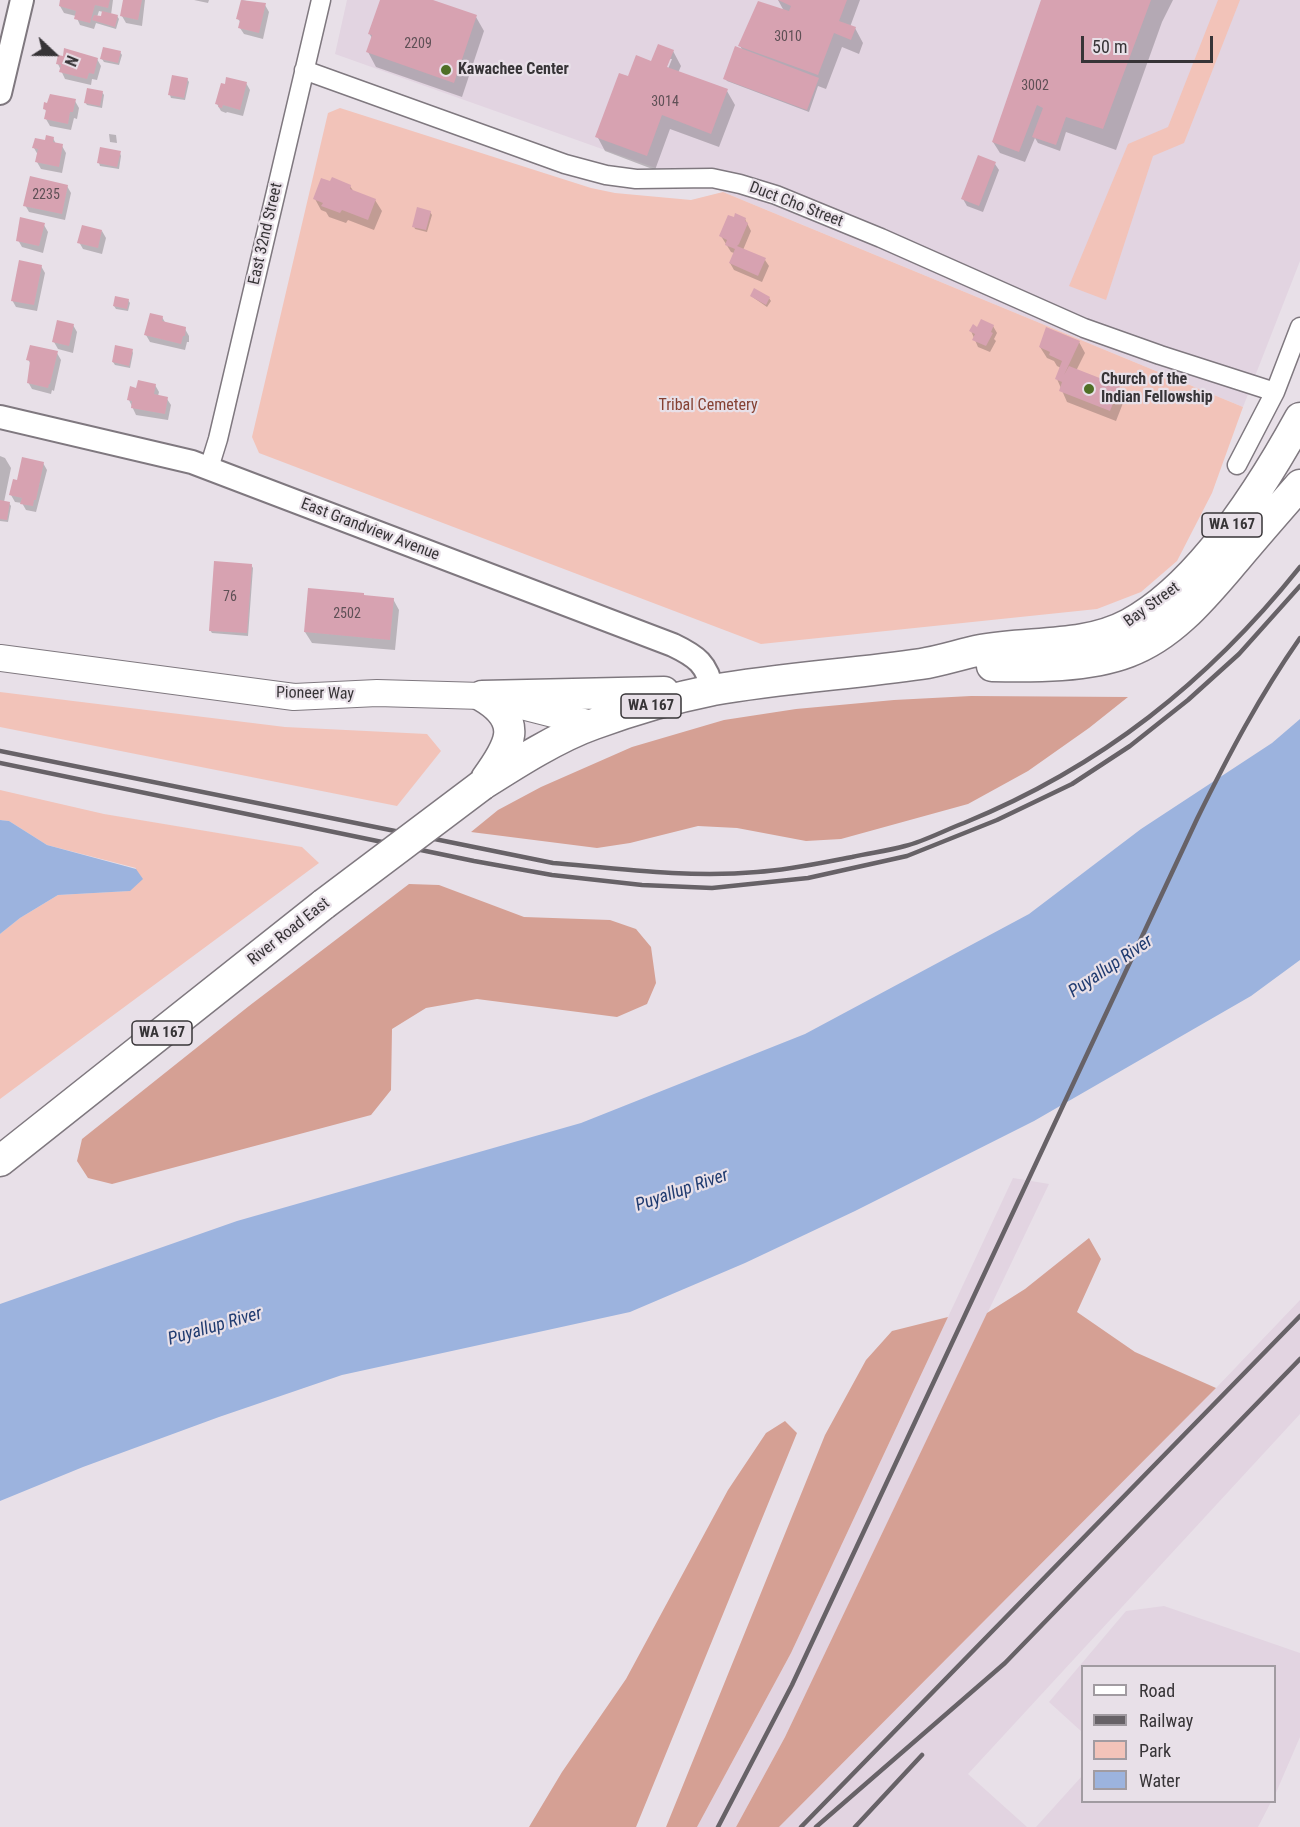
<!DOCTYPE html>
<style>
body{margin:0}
#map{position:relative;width:1300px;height:1827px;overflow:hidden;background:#e8e0e8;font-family:"Roboto Condensed",sans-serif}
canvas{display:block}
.legend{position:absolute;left:1081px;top:1665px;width:195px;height:138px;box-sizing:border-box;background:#e8e0e8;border:2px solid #a19ba1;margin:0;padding:8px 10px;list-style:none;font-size:18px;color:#373437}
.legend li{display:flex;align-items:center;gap:12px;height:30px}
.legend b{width:30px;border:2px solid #a19ba1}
.north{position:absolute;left:24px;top:24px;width:60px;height:60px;-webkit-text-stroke:4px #e8e0e8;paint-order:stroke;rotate:112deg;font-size:16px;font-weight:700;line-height:24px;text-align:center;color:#373437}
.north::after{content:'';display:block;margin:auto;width:21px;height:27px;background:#373437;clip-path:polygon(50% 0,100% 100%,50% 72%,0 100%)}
.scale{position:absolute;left:1081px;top:36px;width:132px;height:27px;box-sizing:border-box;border:3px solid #373437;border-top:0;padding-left:8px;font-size:18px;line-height:21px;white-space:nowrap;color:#373437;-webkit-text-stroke:4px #e8e0e8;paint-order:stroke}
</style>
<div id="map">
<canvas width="1300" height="1827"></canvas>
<ul class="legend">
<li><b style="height:8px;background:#fff"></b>Road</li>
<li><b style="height:8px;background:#676267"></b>Railway</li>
<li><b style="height:16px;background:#f2c3b9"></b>Park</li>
<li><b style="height:16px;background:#9cb3de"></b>Water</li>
</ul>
<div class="north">N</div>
<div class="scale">50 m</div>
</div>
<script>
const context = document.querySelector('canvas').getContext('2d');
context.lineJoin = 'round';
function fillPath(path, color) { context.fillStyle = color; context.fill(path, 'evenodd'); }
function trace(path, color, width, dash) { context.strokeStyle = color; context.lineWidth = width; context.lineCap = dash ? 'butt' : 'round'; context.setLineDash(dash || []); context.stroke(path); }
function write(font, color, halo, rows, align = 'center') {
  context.font = font + ' "Roboto Condensed",sans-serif'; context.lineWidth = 4.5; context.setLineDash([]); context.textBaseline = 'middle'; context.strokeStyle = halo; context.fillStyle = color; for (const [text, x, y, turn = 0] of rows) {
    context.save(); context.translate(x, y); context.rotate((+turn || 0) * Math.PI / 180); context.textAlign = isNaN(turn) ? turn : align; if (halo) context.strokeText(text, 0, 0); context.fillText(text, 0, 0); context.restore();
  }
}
const built = new Path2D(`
 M347,0h953v261l-57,146 -520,-215 -388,-138z
 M1013,1178l36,6 -264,553 -49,90h-39l94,-174z
 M1300,1300v114l-332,360 59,53h-248l437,-439z
 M1164,1606l136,47v84l-25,58 -1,-129h-192v66l-33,-30 77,-91z
 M1082,1776v26h189l-13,25h-222z`);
const green = new Path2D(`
 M1218,0h22l-56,143 -31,13 -47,144 -37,-14 59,-142 40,-17z
 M340,108l251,80 24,5 76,7 32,-8 520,215 -31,86 -35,68 -36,31 -44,17 -336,35 -502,-191 -7,-16 76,-324z
 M0,692l285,35 142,7 14,17 -44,55 -397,-79z
 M0,790l104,24 198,33 17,16 -319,236v-165l20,-16 38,-23 71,-4 7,-23 -89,-23 -38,-24 -9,-1z`);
const forest = new Path2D(`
 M971,696l157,1 -39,31 -61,43 -60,33 -127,35 -35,2 -69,-13 -39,-2 -68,17 -33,5 -126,-16 27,-22 43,-23 91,-40 92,-27 72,-11 98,-9z
 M409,884l30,1 85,32 86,3 26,9 15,18 5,36 -9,21 -30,13 -140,-18 -51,9 -34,21 -1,61 -20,25 -259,69 -24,-6 -11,-17 5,-22 167,-133z
 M1089,1238l12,21 -24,53 58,40 81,36 -437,439h-43l49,-90 202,-424 38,-24z
 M948,1317l-157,336 -94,174h-31l159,-392 41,-75 26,-29z
 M785,1421l12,12 -161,394h-107l33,-55 64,-93 102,-189 38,-57z`);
const water = new Path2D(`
 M1300,719v241l-49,36 -217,125 -179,90 -110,52 -115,49 -288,63 -123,42 -136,50 -83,34v-197l237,-83 344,-98 224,-89 224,-120 112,-85 131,-86z
 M0,820l9,1 38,24 89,24 7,10 -13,12 -72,4 -38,23 -20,16z`);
const shadow = new Path2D(`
 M62,0h51l-2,15 6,1 2,3 -3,10 -20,-6 -2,6 -14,-4 -4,-9 -12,-3 -4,-7zM99,11l4,1 -1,6 -5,-1z
 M125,0h20l-3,26 -16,-3 -4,-7z
 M194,0h15l-1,3z
 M242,0l23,5 4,7 -6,27 -19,-5 -4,-6 1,-5 -3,-4z
 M381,0h47l48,17 8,14 -22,66 -86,-30 -8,-15 4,-14 -3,-5z
 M778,0h82l-10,27 5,1 8,15 -4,11 -17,-7 -16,42 -8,-3 -9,26 -82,-31 -2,-3 18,-27 -3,-5 44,-35z
 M1043,0h130l-11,22 -46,128 -50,-18 -6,19 -22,-8 -3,-5 -10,24 -25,-9 -7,-11z
 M673,51l8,15 -3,7 49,18 8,14 -16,42 -49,-18 -15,41 -50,-19 -8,-15 55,-73zM669,59h3l-6,15 -3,-1z
 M120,52l2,3 -3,10 -15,-3 -2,-3z
 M97,59l4,7 -4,14 -5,-1 -1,6 -26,-6 -7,-15z
 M187,79l2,3 -4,18 -14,-2 -1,-3z
 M246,83l4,7 -7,26 -16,-4 -1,1 -5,-2 -4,-7z
 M102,92l2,3 -2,13 -15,-3 -2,-3z
 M75,101l4,7 -2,11 -3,-1 -3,12 -21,-4 -4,-7 1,-6 -2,-4z
 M109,134l7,1 1,8 -7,-1z
 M53,138l3,6 6,2 4,7 -4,20 -21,-4 -4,-7 1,-7 -4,-7z
 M120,153l1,3 -2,13 -19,-3 -1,-3z
 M995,164l4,6 -16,42 -16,-6 -4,-7z
 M67,186l4,7 -6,27 -36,-8 -4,-7z
 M350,186l4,6 21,8 7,11 -8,19 -26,-10 -2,3 -17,-6 -3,-5 -5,-2 -6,-11z
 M430,212l2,3 -5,17 -12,-3 -1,-3z
 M745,219l6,12 -8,19 22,10 4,6 -7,16 -28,-12 -4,-7 4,-10 -3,-1 -10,-16z
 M44,225l4,7 -5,21 -21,-6 -4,-7z
 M102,231l4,7 -4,16 -19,-5 -4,-7z
 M41,266l4,7 -8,38 -21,-4 -4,-7z
 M751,296l18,2 2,3 -4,6z
 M128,300l2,3 -2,8 -12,-2 -2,-3z
 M162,317l4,7 19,5 4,7v6h-2l-2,8 -35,-8 -4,-7z
 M73,325l4,7 -4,21 -15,-4 -4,-7z
 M993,326l4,7 -3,6 2,2 -6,11 -12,-5 -7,-16z
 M1079,342l6,11 -9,18 43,16 6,11 -9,23 -49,-19 -10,-23 4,-11 -4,-2 -3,-5 -7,-3 -7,-11z
 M132,350l1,3 -3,15 -15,-3 -2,-3z
 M57,353l4,7 -7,31 -2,-1 -1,4 -19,-5 -4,-7 3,-17 -3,-6z
 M155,385l4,7 -1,4 9,3 4,6 -3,15 -32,-5 -7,-15 9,-10z
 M0,456l5,2 6,10 -7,34 5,1 2,3 -3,16 -8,-1z
 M43,463l4,7 -11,42 -10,-2 -4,-7 -7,-1 -4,-7 7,-13z
 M251,565l2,3 -5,68 -36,-3 -2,-3z
 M364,596l29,3 6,11 -4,40 -83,-7 -7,-11z`);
const building = new Path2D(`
 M60,0h50l-2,8 -13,-3 -5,18 -16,-4 2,-8 -17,-5z
 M123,0h19l-4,20 -18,-4z
 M241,0l25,3 -7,30 -21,-5 2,-8 -4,-1z
 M380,0h53l44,15 -23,68 -88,-31 6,-17 -4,-1z
 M778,0h69l-8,21 17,6 -5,13 -17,-7 -16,42 -80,-29 20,-45 31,10 2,-5z
 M1041,0h110l-48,129 -37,-12 -10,28 -24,-8 11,-29 -6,-3 -18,47 -27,-10z
 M102,11l16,4 -3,12 -23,-7 2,-5 7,1z
 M658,44l16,6 -7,17 61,22 -17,45 -49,-19 -15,41 -52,-19 24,-64 9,3 8,-21 15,6z
 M735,46l84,32 -12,32 -84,-31z
 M103,47l18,4 -3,12 -18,-4z
 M64,48l34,10 -4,16 -5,-1 -2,6 -28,-7 2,-7 -5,-1 2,-9 5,1z
 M172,75l16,3 -4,20 -16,-3z
 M226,77l21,5 -7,28 -17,-5 -1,3 -4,-1 1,-2 -4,-1 6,-21 4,1z
 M87,88l16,3 -3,15 -16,-3z
 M50,94l26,5 -3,13h-3l-2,12 -24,-5 2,-9 -3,-1 1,-7 3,1z
 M46,135l8,2 -1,5 10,2 -4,23 -24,-5 3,-13 -6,-1 3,-10 10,2z
 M100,147l21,4 -4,16 -20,-4z
 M978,155l18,7 -17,44 -18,-7z
 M30,176l38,9 -6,29 -39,-8z
 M332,177l19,8 -1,4 26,10 -8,21 -26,-10 -2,3 -19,-7 2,-3 -10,-4 8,-21 9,3z
 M417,207l14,4 -5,19 -14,-3z
 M735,213l11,5 -1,3 3,2 -9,21 -2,2 29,12 -8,18 -29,-13 6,-14 -10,-4 2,-5 -8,-4 9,-21 6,2z
 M20,217l25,6 -6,23 -23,-5z
 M82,225l20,5 -4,18 -21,-5z
 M19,260l23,5 -8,40 -23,-4z
 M754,288l16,9 -4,8 -16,-9z
 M115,296l14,3 -2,10 -14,-3z
 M150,313l13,3 -1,5 24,6 -1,9h-2l-2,8 -37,-9z
 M981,319l13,6 -3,7 2,1 -7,13 -14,-6 3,-6 -6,-3 4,-7 4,3z
 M57,320l17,4 -5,22 -17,-4z
 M1046,327l34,14 -16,34 5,-9 51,20 -10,25 -51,-20 3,-9 -7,-3 7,-18 -13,-6 1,-3 -11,-5z
 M30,345l28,6 -8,33h-1l-1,4 -21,-5 3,-22 -4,-1z
 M115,345l18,4 -4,17 -17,-4z
 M138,380l18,4 -2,10 14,3 -3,17 -34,-6 1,-7 -5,-1 3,-14 6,2z
 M22,457l22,5 -8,38h-2l-1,6 -13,-2 2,-6 -13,-3 4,-16 4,1z
 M0,500l10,2 -3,18 -7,-1z
 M214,561l38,3 -5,69 -38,-2z
 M308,588l56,5v2l30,3 -4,42 -86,-8z`);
const minor = new Path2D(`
 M304,70l261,94 41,11 30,4 76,-1 28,6 36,11 105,43 203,90 76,27 115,37
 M1237,465l38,-73 25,-65
 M209,468l9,-29 103,-439`);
const tertiary = new Path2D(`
 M0,93l22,-93
 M0,417l192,45 481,183c23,11 35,19 39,46`);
const secondary = new Path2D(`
 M0,658l294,39 83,-4 105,3 110,28`);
const primary = new Path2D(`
 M992,666c42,1 97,1 136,-14 46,-17 78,-58 109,-94 21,-25 42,-49 63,-73
 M482,696l182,-4
 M482,696c43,25 28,50 4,83
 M482,785c33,-21 75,-48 112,-61 38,-14 79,-26 119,-34 69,-12 139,-16 208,-26 20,-3 40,-10 60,-14 49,-9 103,-2 148,-26 72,-39 133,-137 171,-206
 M0,1161l324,-257`);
const rail = new Path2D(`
 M0,751l553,112c68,6 137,15 204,9 32,-2 64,-9 95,-15 17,-4 36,-6 53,-11 20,-5 40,-16 59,-23 137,-56 244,-141 336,-256
 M0,763l474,98 78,14 90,10 70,3 96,-10 99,-22 90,-36 75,-36 58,-38 58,-46 51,-46 61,-68
 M718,1827l74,-142 405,-866c31,-63 63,-124 103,-181
 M801,1827l499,-511
 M816,1827l189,-164 295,-304
 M855,1827l67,-72`);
const primaryBridge = new Path2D(`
 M324,904l158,-119`);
const markers = [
 [446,70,6,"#4f6f26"],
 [1089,389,6,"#4f6f26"]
];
const numberNames = [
 ["3010",788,37],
 ["2209",418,44],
 ["3002",1035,86],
 ["3014",665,102],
 ["2235",46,195],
 ["76",230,597],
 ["2502",347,614]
];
const shields = [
 [1232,525,60],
 [651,706,60],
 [162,1033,60]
];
const shieldNames = [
 ["WA 167",1232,525],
 ["WA 167",651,706],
 ["WA 167",162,1033]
];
const poiNames = [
 ["Kawachee Center",458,70],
 ["Church of the",1101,380],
 ["Indian Fellowship",1101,398]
];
const streetNames = [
 ["Duct Cho Street",796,205,21],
 ["East 32nd Street",266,234,-77],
 ["East Grandview Avenue",370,530,21],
 ["Bay Street",1152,605,-36],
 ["Pioneer Way",315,694,1],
 ["River Road East",289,932,-38]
];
const parkNames = [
 ["Tribal Cemetery",708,406]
];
const waterNames = [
 ["Puyallup River",1111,967,-34],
 ["Puyallup River",682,1191,-19],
 ["Puyallup River",215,1327,-16]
];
fillPath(built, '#e2d4e1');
fillPath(green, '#f2c3b9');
fillPath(forest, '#d5a094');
fillPath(water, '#9cb3de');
fillPath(shadow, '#0003');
fillPath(building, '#d7a2b1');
trace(minor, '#7f787f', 21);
trace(tertiary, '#7f787f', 26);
trace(secondary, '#7f787f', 28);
trace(primary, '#7f787f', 33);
trace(minor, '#fff', 18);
trace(tertiary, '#fff', 22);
trace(secondary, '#fff', 26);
trace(primary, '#fff', 30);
trace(rail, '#676267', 4.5);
trace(primaryBridge, '#7f787f', 33, []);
trace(primaryBridge, '#fff', 30);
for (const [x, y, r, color] of markers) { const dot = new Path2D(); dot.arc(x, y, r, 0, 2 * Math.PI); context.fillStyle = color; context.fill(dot); trace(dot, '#e8e0e8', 2); }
write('14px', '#5f5056', null, numberNames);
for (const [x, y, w] of shields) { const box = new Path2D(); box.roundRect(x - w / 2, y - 12, w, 24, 4.5); context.fillStyle = '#e8e0e8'; context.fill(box); trace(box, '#373437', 1.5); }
write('bold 15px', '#373437', null, shieldNames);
write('bold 16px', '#373437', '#e8e0e8', poiNames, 'left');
write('16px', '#373437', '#e8e0e8', streetNames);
write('16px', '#854133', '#e8e0e8', parkNames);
write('italic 18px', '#203b70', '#e8e0e8', waterNames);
</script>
